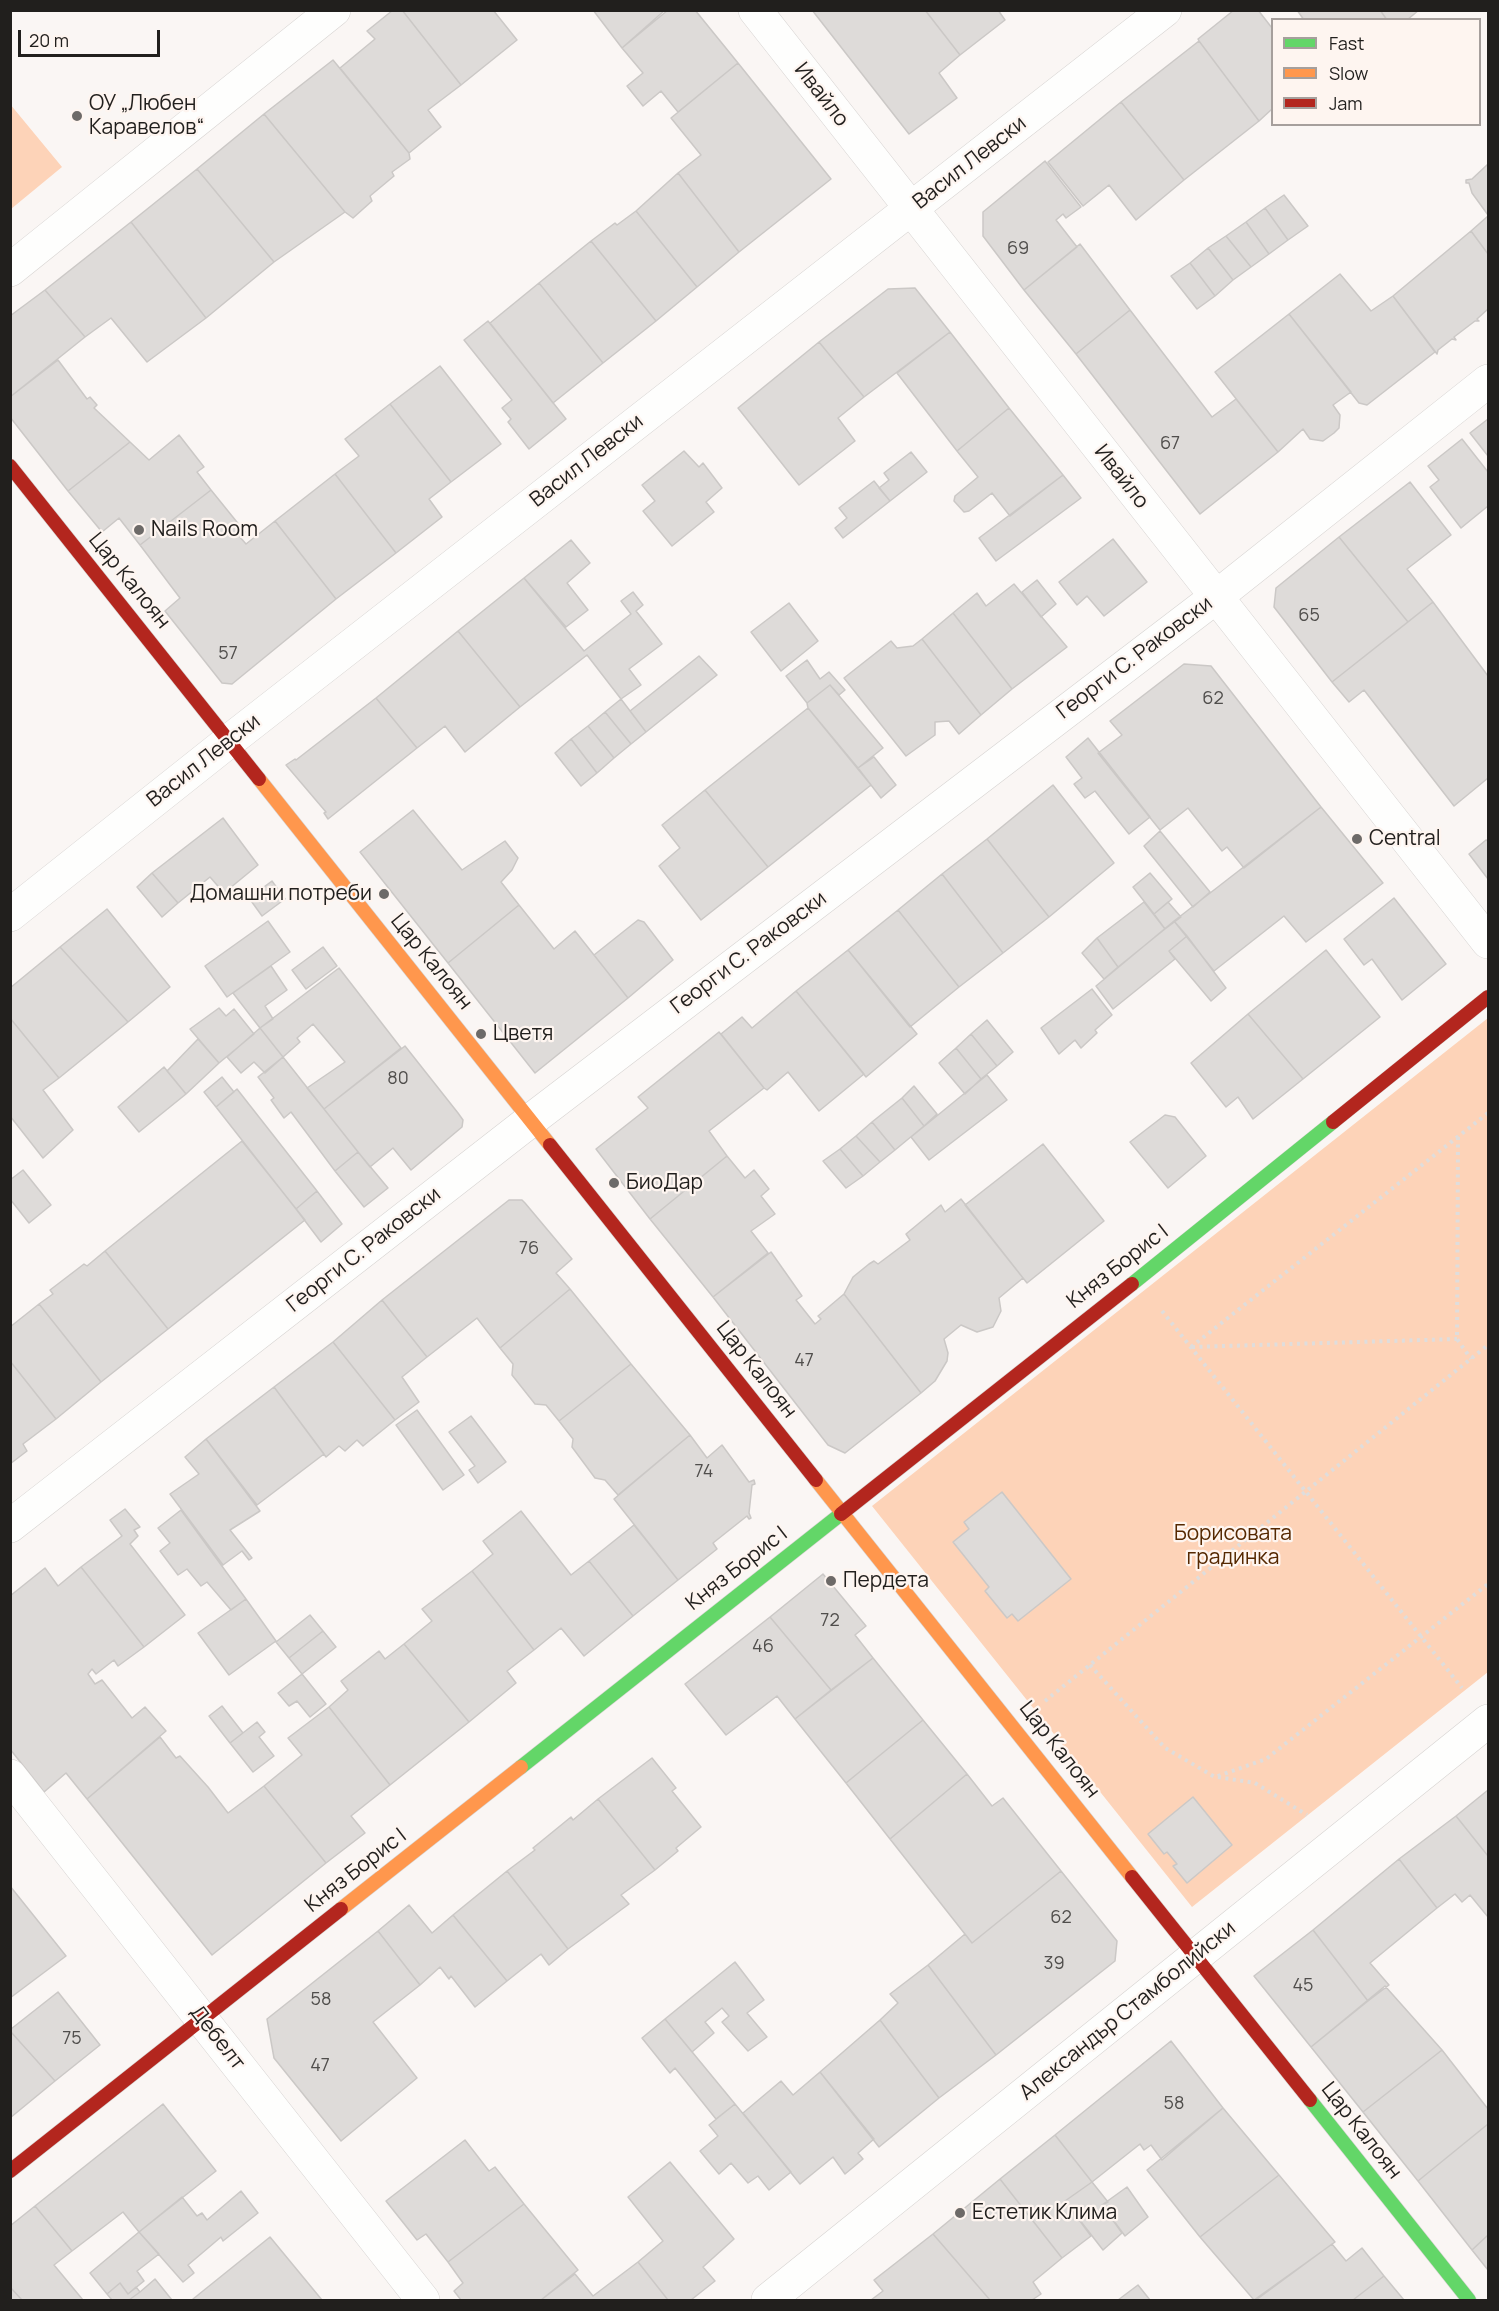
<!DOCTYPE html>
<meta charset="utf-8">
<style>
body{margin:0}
#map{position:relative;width:1499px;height:2311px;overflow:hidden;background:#faf6f4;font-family:Manrope,sans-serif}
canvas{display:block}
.frame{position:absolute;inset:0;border:12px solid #211f1d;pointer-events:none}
.legend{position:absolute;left:1271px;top:18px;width:210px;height:108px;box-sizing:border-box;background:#fef5f0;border:2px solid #a69f9c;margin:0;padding:8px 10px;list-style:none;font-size:18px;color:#211f1d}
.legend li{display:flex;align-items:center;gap:12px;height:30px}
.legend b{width:30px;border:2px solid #a69f9c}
.scale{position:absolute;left:18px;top:30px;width:142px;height:27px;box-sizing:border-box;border:3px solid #211f1d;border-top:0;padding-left:8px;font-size:18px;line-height:21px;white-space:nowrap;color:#211f1d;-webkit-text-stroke:4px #fef5f0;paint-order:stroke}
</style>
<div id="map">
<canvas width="1499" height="2311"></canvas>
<div class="frame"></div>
<ul class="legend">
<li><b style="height:8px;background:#63d668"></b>Fast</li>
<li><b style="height:8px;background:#ff974d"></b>Slow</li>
<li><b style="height:8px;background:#b3261e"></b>Jam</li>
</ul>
<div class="scale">20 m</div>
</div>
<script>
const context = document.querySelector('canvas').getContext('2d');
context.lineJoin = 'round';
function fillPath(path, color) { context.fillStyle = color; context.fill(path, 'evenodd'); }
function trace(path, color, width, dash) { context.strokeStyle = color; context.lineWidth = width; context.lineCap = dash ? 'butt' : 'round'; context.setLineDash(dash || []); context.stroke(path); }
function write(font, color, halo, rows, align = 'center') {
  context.font = font + ' Manrope,sans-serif'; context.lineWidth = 4.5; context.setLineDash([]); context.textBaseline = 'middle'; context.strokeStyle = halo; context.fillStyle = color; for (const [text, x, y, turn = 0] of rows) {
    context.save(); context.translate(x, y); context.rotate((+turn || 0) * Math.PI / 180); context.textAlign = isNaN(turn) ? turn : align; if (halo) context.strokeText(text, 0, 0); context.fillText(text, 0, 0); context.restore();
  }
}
const green = new Path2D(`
 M10,104l52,63 -51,42h-1z
 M1488,1018v654l-296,235 -320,-401z`);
const building = new Path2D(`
 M393,10h9l59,75 -33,25 13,17 -32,26 -69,-85 35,-29 -8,-8z
 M402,10h91l24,30 -56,45z
 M593,10h72l-43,38z
 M668,10h27l43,53 -60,49 -17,-21 -18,15 -16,-20 16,-13 -21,-25z
 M812,10h113l35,45 -21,18 18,25 -48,36z
 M925,10h73l7,10 -45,35z
 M1234,10h24l14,18v81l-13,12 -60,-80 -1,-2z
 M1297,10h83l7,10h-83z
 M1380,10h39l-12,10h-20z
 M1199,41l60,80 -75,59 -63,-78z
 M333,60l76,93 1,6 -18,13 2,4 -24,20 2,5 -19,17 -8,-6 -81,-98z
 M738,63l93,116 -92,73 -61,-79 23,-18 -30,-37z
 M1121,102l63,78 -48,40 -27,-35 -26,21 -35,-44z
 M264,114l81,98 -71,50 -77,-93z
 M1045,161l36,46 -15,11 -3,-4 -7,6 21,27 -53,43 -41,-54v-24z
 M1488,164v51l-16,-22 -3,-10h-3v-3l6,-1z
 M197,169l77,93 -68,56 -75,-96z
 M678,173l61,79 -42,35 -61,-76z
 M1284,195l24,31 -20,14 -23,-32z
 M1265,208l23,32 -19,14 -23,-32z
 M636,211l61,76 -41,34 -65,-80 24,-18 2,2z
 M1488,216v38l-17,-23z
 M131,222l75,96 -59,44 -36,-44 -26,19 -40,-47z
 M1246,222l23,32 -18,13 -25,-31z
 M1471,231l17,23v55l-11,10 2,2h-4l-21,16 2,3 -4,-1 -14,11 -1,4 -44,-58z
 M1226,236l25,31 -18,13 -25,-32z
 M591,241l65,80 -53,42 -64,-80z
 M1080,244l50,66 -54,44 -52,-64z
 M1208,248l25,32 -18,16 -25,-33z
 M1190,263l25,33 -18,13 -26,-33z
 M1340,274l31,37 22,-15 42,56 -68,53 -8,-2 -70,-89z
 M539,283l64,80 -50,40 -63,-80z
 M915,288l35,44 -86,65 -45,-55 69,-53z
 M45,290l40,47 -75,60v-81z
 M1130,310l82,107 24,-18 42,53 -78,62 -124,-160z
 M1289,314l62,78 -18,13 7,10 -1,13 -5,5 -11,8 -13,-2 -7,-10 -25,23 -63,-80z
 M488,321l78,98 -37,30 -21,-27 3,-3 -9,-11 10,-8 -48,-60z
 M950,332l59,76 -52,43 -60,-78z
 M819,342l45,55 -26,21 17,23 -56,44 -61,-77z
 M58,360l29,39 3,-2 7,8 -3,3 36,34 -62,49 -58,-74v-20z
 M440,366l61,78 -50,38 -61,-78z
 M390,404l61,78 -22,17 13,18 -46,36 -61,-79 24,-18 -14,-17z
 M1009,408l54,67 -53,41 -18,-23 -23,18 -5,1 -10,-11 1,-5 23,-19 -21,-26z
 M1488,419v37l-18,-23z
 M179,435l25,32 -7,5 14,18 -71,55 -21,-27 -17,14 -34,-41 62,-49 19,18z
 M1462,439l26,33v34l-27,22 -31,-41 9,-7 -11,-14z
 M684,451l15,16 4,-4 19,25 -16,14 8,10 -42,34 -29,-35 12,-10 -13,-16z
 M911,452l16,20 -37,29 -11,-13 10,-8 -5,-7z
 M335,474l61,79 -60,46 -61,-78z
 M1063,475l18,23 -85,63 -17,-23z
 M874,481l16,20 -47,37 -8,-10 12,-10 -8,-10z
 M1410,482l41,53 -44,34 26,33 -25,20 -69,-85z
 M211,490l34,42 -6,4 7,8 29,-23 61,78 -104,85 -10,-1 -57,-72 15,-13 -40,-53z
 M1339,537l69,85 -76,60 -58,-75 2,-19z
 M1113,539l34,43 -43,34 -17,-20 -10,9 -18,-23z
 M571,540l19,23 -23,20 21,27 -22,17 -42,-49z
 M524,578l60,73 47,-37 -10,-13 12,-9 10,13 -7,6 26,33 -33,25 12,16 -20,14 -34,-44 -67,52 -62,-76z
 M1037,580l19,24 -15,13 -19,-25z
 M1014,584l53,63 -55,42 -59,-76 24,-20 9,13z
 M1433,602l55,74v102l-34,28 -90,-116 -15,12 -17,-20z
 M789,603l29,38 -37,30 -30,-39z
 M953,613l59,76 -31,26 -59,-76z
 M458,631l62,76 -55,45 -20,-26 -28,22 -41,-50z
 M922,639l59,76 -22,19 -10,-13 -14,1v13l-29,21 -62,-78 47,-37 6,7 16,-2z
 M699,656l18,19 -71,57 -16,-21z
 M807,660l13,19 9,-7 16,18 -6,5 -9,-10 -23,18 -21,-27z
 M1184,664l27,2 110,141 -77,61 -17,-21 -5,4 -34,-43 -28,22 -62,-77 24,-18 -12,-14z
 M830,685l53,63 -25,20 -50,-60 -1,-5z
 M376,698l41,50 -89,71 -4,-6 2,-1 -40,-47 9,-6 1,1z
 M621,699l25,33 -15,12 -26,-32z
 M808,708l63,77 -103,82 -63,-77z
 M605,712l26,32 -17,14 -26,-32z
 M588,726l26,32 -17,15 -26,-34z
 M1088,738l62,79 -21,17 -34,-43 -10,7 -11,-14 8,-6 -16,-21z
 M571,739l26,34 -16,13 -26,-33z
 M874,757l22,28 -15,13 -23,-30z
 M1053,785l61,78 -65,54 -62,-78z
 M705,790l63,77 -67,53 -42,-54 21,-18 -18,-23z
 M1321,807l62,76 -77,59 -22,-26 -70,55 -40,-50z
 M413,810l49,60 43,-29 13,17 -6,12 -11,12 18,23 -71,58 -88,-111z
 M223,818l35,47 -34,28 -14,-16 -32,26 -26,-30z
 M1160,831l50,61 -17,15 -49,-61z
 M987,839l62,78 -46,36 -61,-79z
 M1486,840l2,1v38l-19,-25z
 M152,873l26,30 -16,14 -25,-30z
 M1150,873l22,26 -18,15 -21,-27z
 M942,874l61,79 -44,34 -61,-77z
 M272,881l13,18 -23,17 -13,-18z
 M1394,898l52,66 -44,36 -30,-41 -8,6 -20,-26z
 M1144,902l21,27 -47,38 -21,-29z
 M1168,902l13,15 -16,12 -11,-15z
 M519,905l35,44 21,-18 53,67 -93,75 -87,-110z
 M107,909l63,78 -42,35 -68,-75z
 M898,910l61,77 -49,40 -62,-77z
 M638,920l6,2 29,38 -45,38 -34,-43z
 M268,921l22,31 -63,45 -22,-31z
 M1174,921l13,15 -18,15 6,8 -62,50 -17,-23z
 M1187,936l39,52 -15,13 -42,-50z
 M1097,938l21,29 -14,12 -22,-26z
 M60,947l68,75 -69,56 -49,-60v-30z
 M323,947l14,19 -31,23 -14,-19z
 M848,950l69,84 -51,43 -70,-86z
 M1326,950l54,67 -77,62 -55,-65z
 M271,966l16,24 -22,16 8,13 -13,9 -27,-35z
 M339,968l62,80 -77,61 -17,-21 38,-26 -32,-38 -16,14 3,4 -17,15 -23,-29z
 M1092,989l20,26 -17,15 2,3 -16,15 -6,-8 -16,14 -18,-26z
 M796,991l68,83 -45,37 -31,-39 -21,18 -3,-2 -43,-54 21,-17 10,11z
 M219,1008l7,8 8,-7 20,25 -35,29 -29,-34z
 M1248,1014l55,65 -50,40 -15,-22 -12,10 -35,-44z
 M10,1018l49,60 -16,12 30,40 -30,28 -33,-42z
 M987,1020l26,32 -16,14 -26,-32z
 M260,1028l23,29 -18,16 -11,-11 -13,11 -14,-16z
 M719,1032l45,56 -55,43 18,25 -77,63 -54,-70 52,-41 -10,-11z
 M971,1034l26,32 -16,13 -25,-31z
 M198,1039l21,24 -33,31 -19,-23z
 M405,1046l53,67 5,7 -1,7 -51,43 -18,-22 -23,19 -46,-58z
 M956,1048l25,31 -16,15 -26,-31z
 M283,1057l75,95 -23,19 -44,-59 -7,6 -13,-18 3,-2 -16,-21z
 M164,1067l22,27 -47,38 -21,-25z
 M987,1075l20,25 -78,60 -18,-23z
 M222,1077l12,15 -18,15 -12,-15z
 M914,1086l23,28 -13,12 -22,-28z
 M237,1089l80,102 -21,18 -80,-102z
 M902,1098l22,28 -29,24 -23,-28z
 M1165,1115l10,2 31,39 -38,32 -38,-46z
 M872,1122l23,28 -15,12 -24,-26z
 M856,1136l24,26 -17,14 -23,-27z
 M242,1141l63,79 -137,109 -63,-78z
 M1043,1144l61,77 -77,62 -62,-78z
 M840,1149l23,27 -17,12 -23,-27z
 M358,1152l30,36 -24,19 -29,-36z
 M727,1156l18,22 9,-8 15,19 -8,7 14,18 -24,17 17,22 -55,44 -63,-78z
 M23,1170l28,35 -22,18 -19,-24v-19z
 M317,1191l25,33 -21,18 -25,-33z
 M961,1199l62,79 -24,20 2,13 -8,16 -16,5 -16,-7 -17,14 4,14 -1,8 -12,20 -14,12 -77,-99 9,-17 16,-13 5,-3 4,3 32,-24 -4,-6 35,-29 4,7z
 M509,1200h13l3,3 47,56 -16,14 14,16 -70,59 -23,-30 -50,39 -45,-57z
 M105,1251l63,78 -67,53 -62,-78 14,-10 -3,-4 34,-26 3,2z
 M771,1252l31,44 -6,4 19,24 6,-5 -3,-3 26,-22 77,99 -76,60 -17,-8 -115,-148z
 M570,1289l61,75 -72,57 -13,-16 -11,-1 -23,-29 1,-11 -13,-16z
 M382,1300l45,57 -25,20 17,25 -24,18 -62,-78z
 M39,1304l62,78 -45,37 -46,-58v-34z
 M333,1342l62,78 -32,26 -6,-6 -12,11 -6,-5 -13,11 -52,-70z
 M10,1361l46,58 -33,25 4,7 -17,13z
 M631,1364l59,71 -72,60 -13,-15 -10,-2 -23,-31 1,-8 -14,-18z
 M274,1387l50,67 -67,51 -51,-66z
 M417,1410l47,65 -21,15 -47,-65z
 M471,1416l35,46 -28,21 -9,-13 6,-4 -26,-34z
 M690,1435l17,23 15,-13 27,37 5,-2 1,4 -3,1 -3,28 2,5 -2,1 -2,-3 -34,27 4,6 -39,31 -64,-81z
 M206,1439l54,72 -30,19 22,28 -3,2 -7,-9 -19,14 -53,-71 29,-20 -14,-17z
 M1002,1492l69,87 -53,42 -6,-7 -5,4 -22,-27 4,-4 -36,-45 16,-13 -5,-7z
 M125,1509l15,18 -6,3 4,6 -8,8 55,71 -41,32 -63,-80 41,-31 -12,-16z
 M181,1510l65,89 -15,11 -24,-28 -6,4 -14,-17 -9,6 -18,-24 10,-8 -12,-15z
 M521,1511l50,64 18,-14 44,55 -49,40 -23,-28 -27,22 -62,-79 21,-17 -10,-13z
 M634,1525l44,55 -45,36 -44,-55z
 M81,1567l63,80 -26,19 -4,-6 -18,14 -4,-5 -4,5 7,10 7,-4 30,38 13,-11 21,24 -79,68 -21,-26 -22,19 -34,-43v-153l35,-28 13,18z
 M472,1571l62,79 -27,21 9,12 -47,39 -65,-78 28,-23 -10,-12z
 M823,1574l43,52 -11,9 18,23 -42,32 -61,-73z
 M246,1599l30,42 -47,34 -31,-42z
 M310,1615l13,16 -34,27 -13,-16z
 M770,1617l61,73 -36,29 -18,-23 -51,39 -41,-51z
 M323,1631l13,16 -34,27 -13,-16z
 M404,1644l65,78 -79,63 -61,-78 19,-17 -7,-9 38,-30 6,8z
 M873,1658l50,62 -77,63 -51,-64z
 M302,1674l24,30 -16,13 -13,-16 -8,5 -11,-13z
 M222,1706l21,27 -13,10 -21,-27z
 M329,1707l61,78 -39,31 14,17 -39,30 -62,-77 38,-31 -14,-17z
 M923,1720l44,54 -77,65 -44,-56z
 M257,1722l8,10 -6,5 15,19 -21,16 -23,-29z
 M160,1737l16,21 4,-2 28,31 20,26 36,-27 62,77 -114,92 -125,-156z
 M652,1758l24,30 -4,3 29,36 -25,21 2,3 -23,19 -57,-71z
 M967,1774l25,32 11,-8 58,73 -89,72 -82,-104z
 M1488,1790v66l-32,-40z
 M1193,1797l39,48 -45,38 -14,-17 4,-2 -10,-12 -3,2 -16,-20z
 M598,1799l57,71 -34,25 8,9 -61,45 -61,-78 28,-21 -2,-2 38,-31 2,3z
 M1456,1816l32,40v61l-18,-22 -8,7 -7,-8 -18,14 -38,-49z
 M1399,1859l38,49 -67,55 19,22 -21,16 -55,-71z
 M507,1871l61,78 -19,16 -8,-11 -34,27 -54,-66z
 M1061,1871l56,70 -2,20 -119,94 -68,-90 37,-31 7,9z
 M10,1886l56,70 -56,42z
 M409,1905l23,28 21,-18 54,66 -32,26 -24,-31 -2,3 -9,-12 -20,18 -42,-54z
 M1313,1930l55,71 -57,46 -57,-71z
 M378,1931l42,54 -47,37 44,56 -76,63 -67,-83 -7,-39z
 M735,1962l29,38 -17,13 20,24 -19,14 -26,-29 7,-6 -7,-8 -17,14 9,11 -22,19 -27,-33z
 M928,1965l68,90 -57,43 -59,-78 18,-17 -8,-9z
 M1385,1986l57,64 -79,62 -52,-65z
 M58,1992l42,53 -45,36 -44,-49v-3z
 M665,2019l70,85 -19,15 -41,-51 -5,5 -28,-35z
 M880,2020l59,78 -60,49 -59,-75z
 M11,2032l44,49 -45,37v-85z
 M1171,2041l52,67 -61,52 -11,-15 -7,5 -4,-6 -48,38 -37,-47z
 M1442,2050l46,59v15l-70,57 -55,-69z
 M820,2072l54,67 -16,14 5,6 -18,15 -12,-17 -33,27 -57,-71 38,-32 12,14z
 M163,2104l53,67 -77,61 -16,-20 -51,39 -37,-45z
 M735,2104l56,68 -22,18 -11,-14 -10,7 -17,-20 -12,11 -19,-23 18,-15 -9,-11z
 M1223,2108l56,67 -79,62 -53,-67z
 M1488,2124v111l-16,15 -54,-69z
 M1055,2135l37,47 -27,19 26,35 -29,22 -62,-79z
 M465,2140l24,31 6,-4 29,37 -76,58 -22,-28 -9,6 -31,-39z
 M670,2162l64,77 -31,28 12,14 -24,19h-23l-30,-38 25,-21 -35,-44z
 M1279,2175l56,67 -81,58 -54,-63z
 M1000,2179l62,79 -29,24 8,12 -9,6h-42l-57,-66z
 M1092,2182l16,20 -6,3 20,28 -19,17 -38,-49z
 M1127,2187l21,30 -23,19 -23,-31z
 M241,2191l17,22 -35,28 -2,-4 -33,28 6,8 -11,9 -44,-50 43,-35 15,19 5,-3 5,7z
 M524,2204l54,66 -37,30h-80l-7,-9 9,-8 -15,-21z
 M35,2206l37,45 -18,14 29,35h-61l-12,-13v-61z
 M139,2232l20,22 -22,17 7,10 -16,13 -8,-11 -13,11 -17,-21z
 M933,2234l57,66h-119l12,-9 -9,-11z
 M1488,2235v35l-16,-20z
 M270,2237l52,63h-128l-1,-1z
 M1332,2244l14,17 16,-13 22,28 -31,24h-97z
 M638,2262l30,38h-127l34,-26 18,22z
 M1384,2276l20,24h-51z
 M155,2279l17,21h-43l11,-8z
 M120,2283l8,11 8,-7 4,5 -11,8h-17l-5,-6z
 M1138,2285l12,15h-32z
 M10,2287l12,13h-12z`);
const path = new Path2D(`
 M1458,1137l-1,202 14,20
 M1162,1311l300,377
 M1191,1347l297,-234
 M1192,1347l265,-8
 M1090,1665l75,83 50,29 51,-18 222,-175
 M1045,1701l443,-356
 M1218,1777l37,6 52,32`);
const street = new Path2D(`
 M755,10l733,932
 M10,270l324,-260
 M10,915l219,-174 936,-731
 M10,1526l521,-406 685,-523 272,-216
 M10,1776l413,524
 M768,2300l720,-579`);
const fast = new Path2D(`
 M1132,1284l201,-162
 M521,1767l320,-253
 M1310,2100l159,200`);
const slow = new Path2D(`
 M259,779l291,366
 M816,1480l316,397
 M341,1909l180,-142`);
const jam = new Path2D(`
 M10,466l249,313
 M1333,1122l155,-125
 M550,1145l266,335
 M841,1514l291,-230
 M1132,1877l178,223
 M10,2171l331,-262`);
const markers = [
 [77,116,6,"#6d6a68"],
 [139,530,6,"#6d6a68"],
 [1357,839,6,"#6d6a68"],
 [384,894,6,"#6d6a68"],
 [481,1034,6,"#6d6a68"],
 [614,1183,6,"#6d6a68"],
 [831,1581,6,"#6d6a68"],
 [960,2213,6,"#6d6a68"]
];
const numberNames = [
 ["69",1018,249],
 ["67",1170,444],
 ["65",1309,616],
 ["57",228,654],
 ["62",1213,699],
 ["80",398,1079],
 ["76",529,1249],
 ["47",804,1361],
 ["74",704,1472],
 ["72",830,1621],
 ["46",763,1647],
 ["62",1061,1918],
 ["39",1054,1964],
 ["45",1303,1986],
 ["58",321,2000],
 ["75",72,2039],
 ["47",320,2066],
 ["58",1174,2104]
];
const streetNames = [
 ["Ивайло",821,95,52],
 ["Васил Левски",970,163,-38],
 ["Васил Левски",587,461,-38],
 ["Ивайло",1121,477,52],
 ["Цар Калоян",129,581,51],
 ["Георги С. Раковски",1135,658,-37],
 ["Васил Левски",204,761,-38],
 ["Георги С. Раковски",749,953,-37],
 ["Цар Калоян",431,962,51],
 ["Георги С. Раковски",364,1250,-38],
 ["Княз Борис I",1118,1267,-38],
 ["Цар Калоян",756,1370,52],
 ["Княз Борис I",737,1569,-38],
 ["Цар Калоян",1059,1750,52],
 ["Княз Борис I",356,1871,-38],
 ["Александър Стамболийски",1128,2011,-39],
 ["Дебелт",217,2038,52],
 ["Цар Калоян",1361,2131,52]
];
const poiNames = [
 ["ОУ „Любен",89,104],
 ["Каравелов“",89,128],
 ["Nails Room",151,530],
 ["Central",1369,839],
 ["Домашни потреби",372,894,"right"],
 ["Цветя",493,1034],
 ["БиоДар",626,1183],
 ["Пердета",843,1581],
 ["Естетик Клима",972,2213]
];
const parkNames = [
 ["Борисовата",1233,1534],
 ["градинка",1233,1558]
];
fillPath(green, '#fdd3b8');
fillPath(building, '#dedbd9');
trace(building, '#cbc8c6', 1.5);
trace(street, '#d6d3d1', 34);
trace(fast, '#d6d3d1', 15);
trace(slow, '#d6d3d1', 15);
trace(jam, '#d6d3d1', 15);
trace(path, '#dfdddc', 4, [3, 4.5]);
trace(street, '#fefefd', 33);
trace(fast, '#63d668', 14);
trace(slow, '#ff974d', 14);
trace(jam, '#b3261e', 14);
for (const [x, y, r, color] of markers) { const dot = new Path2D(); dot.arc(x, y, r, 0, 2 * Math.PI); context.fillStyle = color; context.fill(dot); trace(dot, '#fef5f0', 2); }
write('18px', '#504e4c', null, numberNames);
write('21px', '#211f1d', '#fef5f0', streetNames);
write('21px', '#211f1d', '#fef5f0', poiNames, 'left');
write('21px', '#552801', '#fef5f0', parkNames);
</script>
